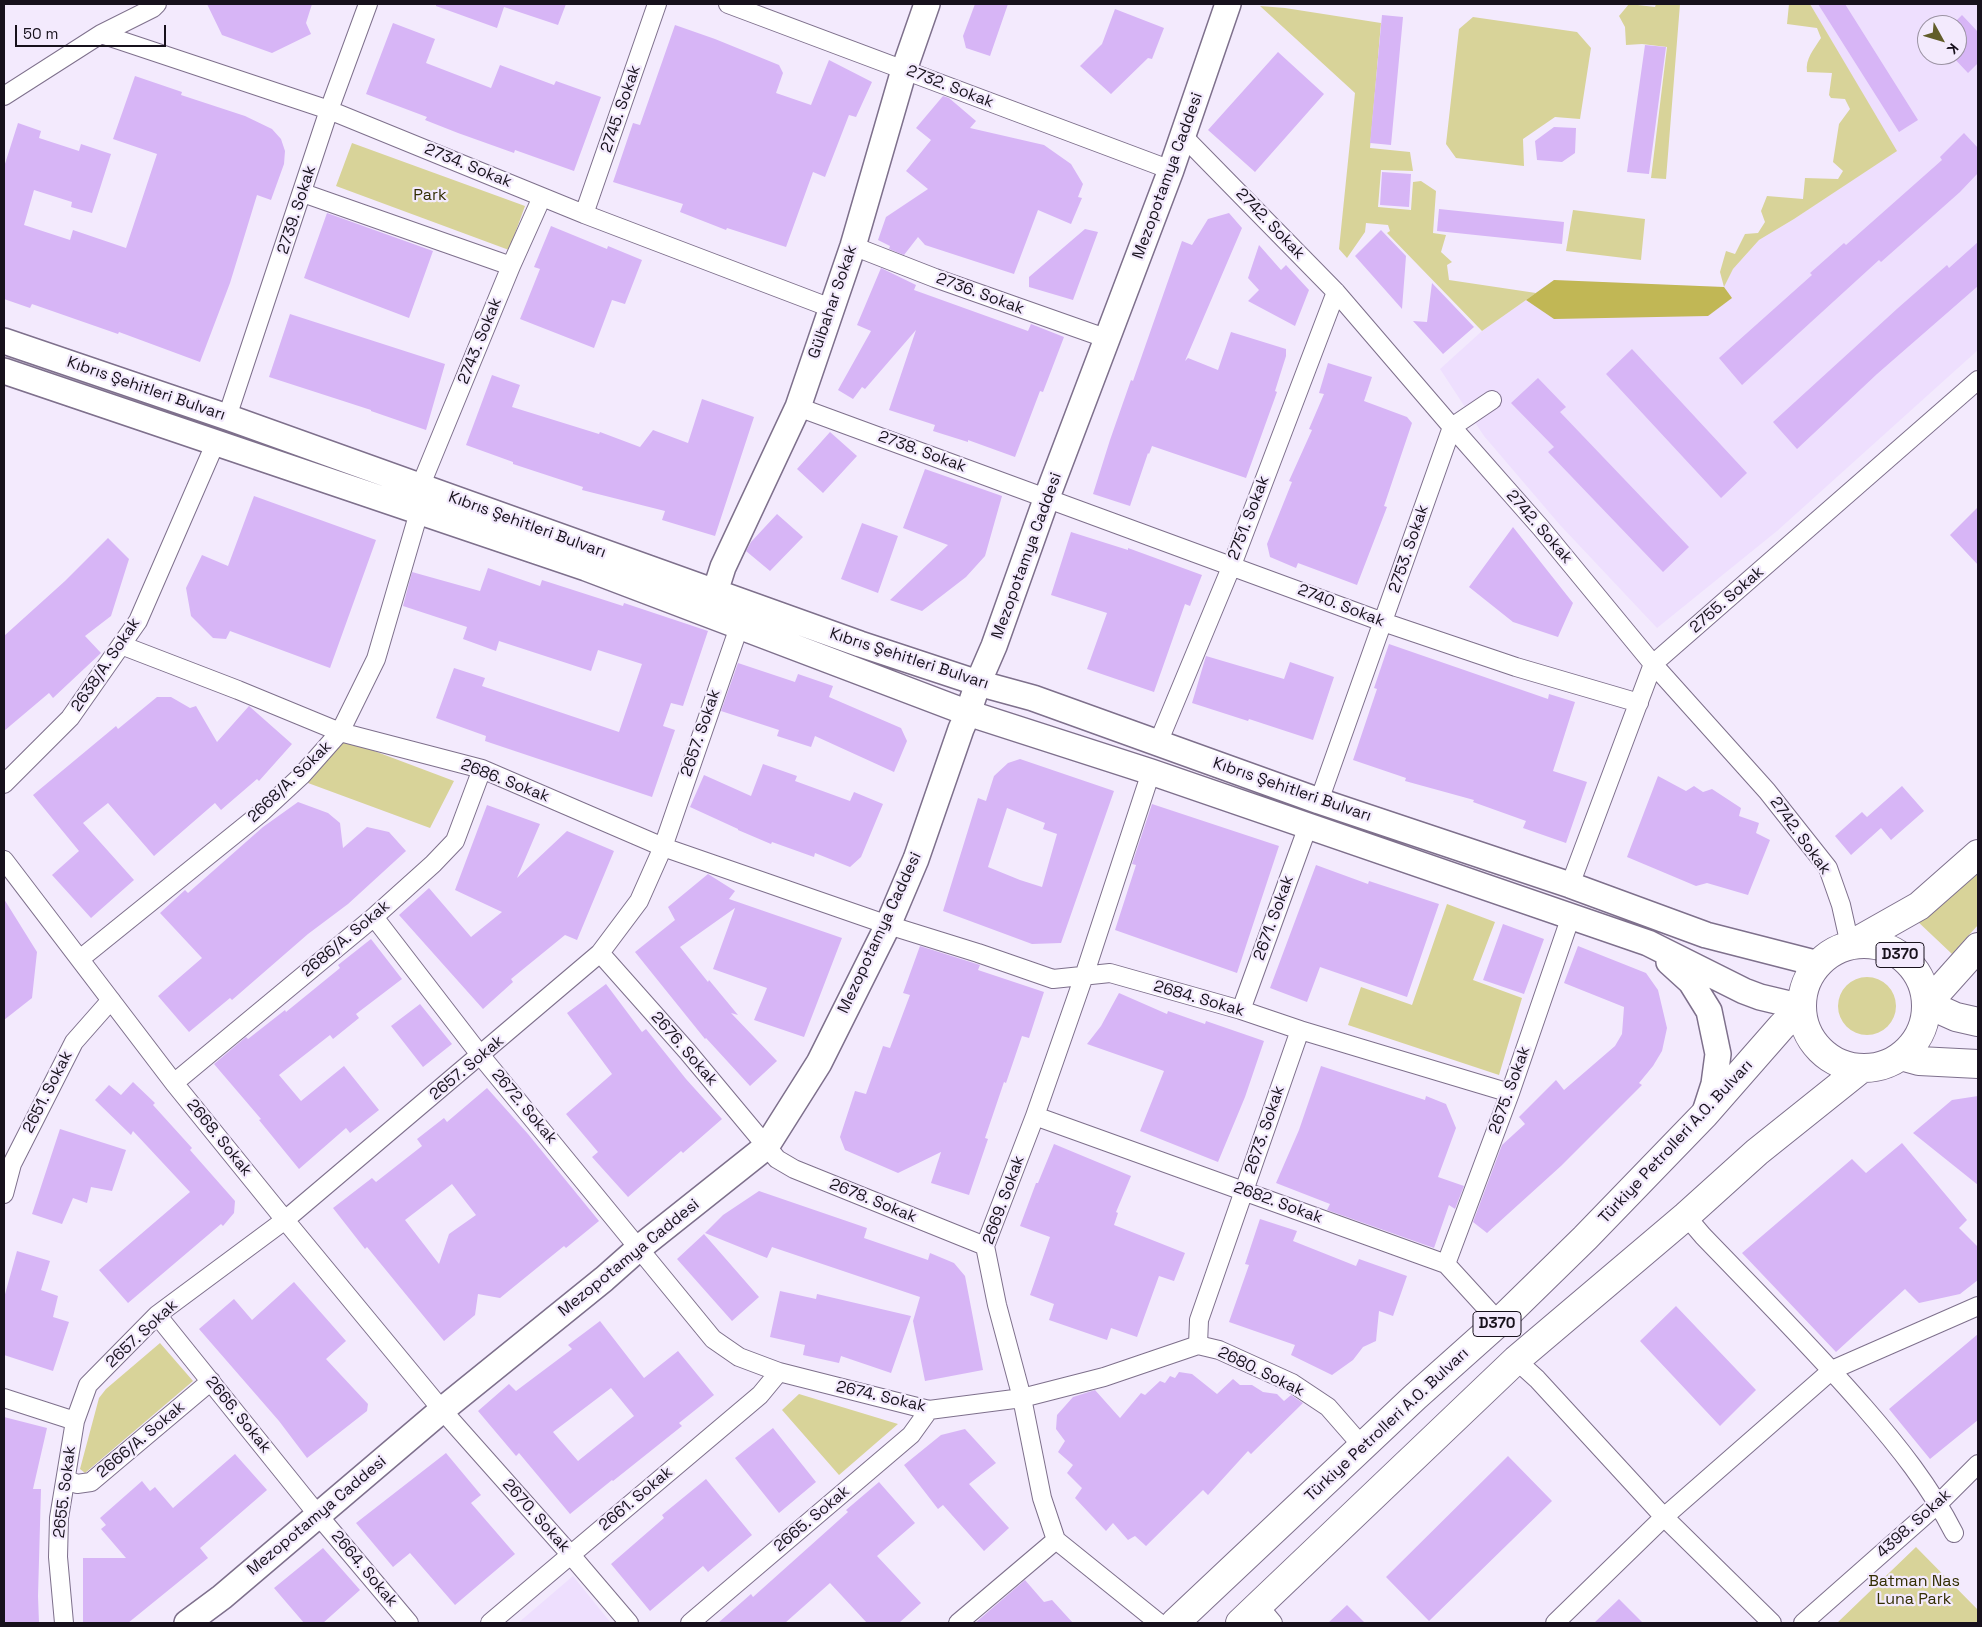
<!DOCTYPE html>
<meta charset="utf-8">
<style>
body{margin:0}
#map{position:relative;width:1982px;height:1627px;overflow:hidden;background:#f3eafd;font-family:"Space Grotesk",sans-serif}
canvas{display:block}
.frame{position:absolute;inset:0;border:5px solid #17111c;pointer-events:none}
.north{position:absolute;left:1917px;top:15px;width:50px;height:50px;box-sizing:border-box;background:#f3eafd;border:1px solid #9b93a3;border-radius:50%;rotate:129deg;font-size:14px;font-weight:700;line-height:20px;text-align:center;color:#17111c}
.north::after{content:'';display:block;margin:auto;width:18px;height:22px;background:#625d2a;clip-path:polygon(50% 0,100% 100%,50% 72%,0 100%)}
.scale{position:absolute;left:15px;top:25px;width:151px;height:22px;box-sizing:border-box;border:2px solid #17111c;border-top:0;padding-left:6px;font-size:15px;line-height:18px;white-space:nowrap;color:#17111c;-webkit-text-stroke:4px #f3eafd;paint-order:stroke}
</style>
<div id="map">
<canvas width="1982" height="1627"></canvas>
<div class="frame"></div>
<div class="north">K</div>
<div class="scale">50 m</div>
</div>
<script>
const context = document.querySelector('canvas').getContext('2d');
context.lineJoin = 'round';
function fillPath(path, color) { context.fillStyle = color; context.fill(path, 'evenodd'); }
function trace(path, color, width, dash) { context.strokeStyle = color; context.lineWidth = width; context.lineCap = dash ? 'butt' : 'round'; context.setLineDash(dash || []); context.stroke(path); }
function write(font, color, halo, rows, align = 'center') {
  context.font = font + ' "Space Grotesk",sans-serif'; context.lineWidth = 4.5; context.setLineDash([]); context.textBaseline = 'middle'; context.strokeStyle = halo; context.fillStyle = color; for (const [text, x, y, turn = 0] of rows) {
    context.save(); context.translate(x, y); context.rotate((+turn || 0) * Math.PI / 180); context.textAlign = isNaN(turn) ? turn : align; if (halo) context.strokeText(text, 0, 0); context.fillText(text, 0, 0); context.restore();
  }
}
const built = new Path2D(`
 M1810,4h168v346l-201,181 -120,97 -97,-103 -76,-89 -44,-67 42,-38 72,-51 170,7 9,-18 26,-29 35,-21 102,-68zM1927,25h30v30h-30z
 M573,1576l38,47h-93z`);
const green = new Path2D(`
 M1629,4l26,3 1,-3h24l-14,175 -15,-1 16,-131 -25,-3 -16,1 -1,-18 -6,-11z
 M1789,4h21l87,147 -103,68 -35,21 -26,29 -9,18 -4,-15 6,-21 9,3 10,-20 13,-1 7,-11 -4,-11 6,-15 36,3 2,-21 33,1 5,-8 -10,-9 6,-38 11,-15 -5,-10 -14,-1 -2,-3 3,-22 -25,-1c-2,-13 7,-23 14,-34l-4,-10 -30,-4z
 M1260,6l25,2 96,15 -11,125 40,4 3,19 -32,-1 -3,37 33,3 2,-28 8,-1 15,10 -3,42 13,2 -5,17 11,10 -5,3 2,15 87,13 -54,38 -95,-98 3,-2 -2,-6 -22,-2 -1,9 -18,26 -8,-9 16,-156z
 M1473,17l104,15 14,16 -11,71 -25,-2 -32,22 1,27 -68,-8 -10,-14 13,-115z
 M352,143l173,63 -16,44 -173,-64z
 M1573,210l72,9 -4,41 -75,-9z
 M345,740l109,41 -24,47 -122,-45z
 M1978,871v54l-26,29 -37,-35z
 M1447,904l48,18 -22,58 49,18 -23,77 -151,-50 13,-38 51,18z
 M1838 1006a29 29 0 1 1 58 0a29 29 0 1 1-58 0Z
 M160,1343l33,38 -108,92 -5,-4 19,-71 7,-9z
 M799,1394l99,30 -59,51 -57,-65z
 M1916,1547l62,63v13h-141z`);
const forest = new Path2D(`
 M1554,280l170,7 8,11 -24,18 -154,3 -28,-19z`);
const building = new Path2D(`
 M207,4h105l-6,19 5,11 -39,19 -50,-18z
 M436,4h130l-8,21 -54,-18 -7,21 -61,-22z
 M975,4h33l-18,52 -24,-8 -3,-12z
 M1818,4h27l73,116 -19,12z
 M1115,9l49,19 -12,31 -4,-1 -37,36 -31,-28 22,-22z
 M1382,15l21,2 -12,128 -21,-2z
 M1962,15l16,17v31l-10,10 -17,-18h6v-30h-5z
 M393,23l42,16 -9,24 65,25 9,-23 54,20 2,-4 45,16 -27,74 -59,-21 -1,3 -56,-20 -33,-13 2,-3 -61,-23z
 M675,25l40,14 64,26 4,8 -7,20 35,12 18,-45 43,22 -16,35 -7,-2 -24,62 -12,-5 -27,75 -59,-19 -1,2 -46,-18 3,-8 -70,-22 20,-59 7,2z
 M1645,45l21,2 -17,127 -22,-2z
 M1278,52l46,42 -69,78 -47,-42z
 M135,76l47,16 -1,3 64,21 27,13 9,10 4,12 -1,13 -13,36 -14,-5 -27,88 -30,79 -81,-30 -1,2 -86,-30 -2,4 -26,-9v-132l14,-44 23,8 -2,7 40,13 2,-7 30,10 -19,59 -21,-6 1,-5 -38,-12 -10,35 46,15 3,-10 53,18 31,-94 -44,-15z
 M943,96l6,2 27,23 -6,7 74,17 27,19 12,20 -5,13 4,1 -11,26 -33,-14 -24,64 -89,-29 -7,-8 -14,18 -15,-6 1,-3 -12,-6 8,-23 42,-28 -22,-18 25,-31 -15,-12z
 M1554,127l22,1 -1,25 -13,9 -25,-2 -2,-19z
 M1964,133l14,15v25l-18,19 -79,70 -2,-2 -137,125 -23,-27 93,-83 -2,-2 34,-30 2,2 96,-85 -2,-3z
 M1382,172l29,2 -2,33 -29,-2z
 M1439,209l125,13 -2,22 -125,-13z
 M327,213l106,38 -24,67 -105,-40z
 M1229,213l13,15 -57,133 3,-3 30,12 13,-38 55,17v7l-11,35 2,1 -31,86 -94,-32 -3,8 -1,-1 -18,53 -37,-12 17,-54 21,-60 2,1 49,-140 10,4 16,-26z
 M551,226l56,23 1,-3 34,14 -17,44 -13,-4 -18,48 -74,-29 20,-50 -6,-2z
 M1085,229l13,3 -25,68 -44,-13v-10z
 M1381,230l25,26 -4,53 -47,-53z
 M1978,242v44l-101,88 -80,75 -24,-27 125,-114 49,-43 2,3z
 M1259,245l22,25 5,-5 23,25 -14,36 -47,-25 11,-11 -11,-12z
 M881,268l35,17 -2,5 114,41 3,-7 33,13 -21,55 -3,-1 -25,66 -47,-17v2l-35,-11 2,-6 -46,-15 27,-80 -51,59 -3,-2 -9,12 -15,-9 33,-59 -14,-6z
 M1432,283l42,44 -31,27 -30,-33 14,1z
 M290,314l155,50 -19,66 -55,-19v-1l-102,-33z
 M1632,349l115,124 -26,25 -115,-124z
 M1328,363l44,14 -8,24 43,16 5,6 -28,83 3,1 -30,78 -59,-22 -2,5 -26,-11 -3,-13 25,-62 -3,-1 23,-51 -3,-1 15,-35 -5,-1z
 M492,375l28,10 -8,22 87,27 1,-2 40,15 13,-17 35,13 14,-44 52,18 -39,119 -53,-16 3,-9 -83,-21 1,-3 -70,-23v-2l-47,-17z
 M1538,378l28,29 -6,5 129,135 -26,25 -115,-120 6,-5 -43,-44z
 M830,432l27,24 -34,37 -26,-24z
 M925,469l77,27 -17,60 -19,21 -44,34 -32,-11 58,-55 -45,-17z
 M254,496l122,44 -46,128 -100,-37 -4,8 -13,-1 -22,-22 -5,-28 16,-33 26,11z
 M1978,507v58l-28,-30z
 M777,514l26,23 -33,34 -24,-20 5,-9z
 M862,523l36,13 -20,57 -37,-14z
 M1513,527l60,76 -15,34 -45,-15 -44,-35z
 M1071,532l57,18v-2l74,27 -12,31 -5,-2 -31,88 -67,-23 20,-56 -56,-18z
 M108,538l21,21 -18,57 -26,20 16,17 -48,45 -4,-5 -45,38v-95l61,-55z
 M488,568l52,18 2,-6 81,26 1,-3 84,28 -25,75 -12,-3 -8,23 12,4 -23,67 -167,-56 1,-5 -50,-18 18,-50 31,10 -3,8 137,46 23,-68 -44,-14 -7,21 -92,-30 -3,10 -33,-12 4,-12 -64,-21 9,-34 68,19z
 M1389,644l159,55 1,-5 26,8 -22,69 34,11 -21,61 -43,-15 3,-7 -53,-19 1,-2 -69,-19 1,-3 -53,-18 24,-71 -3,-1z
 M1206,656l78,23 6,-17 44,15 -21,63 -64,-21 -1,2 -56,-18z
 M738,663l57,19 3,-8 35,12 -4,11 72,31 6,13 -13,31 -79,-36 -4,11 -34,-11 2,-6 -58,-19z
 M157,697h14l19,11 6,-2 21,36 32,-36 43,38 -33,37 -2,-2 -36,31 -6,-7 -61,53 -46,-53 -25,20 51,57 -43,38 -39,-43 27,-24 -46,-56 83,-69 2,3z
 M1020,759l94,32 -53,152 -29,1 -89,-33 35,-113 8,3 8,-25 14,-13zM1007,808l38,15 -2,6 14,5 -15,53 -22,-7 -32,-13z
 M763,764l34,12 -2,5 55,20 4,-9 29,12 -22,53 -11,10 -35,-14 -1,4 -42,-15 -1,2 -33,-14v-1l-48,-22 14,-32 47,21z
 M1658,776l28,15 8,-5 9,6 9,-3 29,19 -2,8 20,7 -3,10 14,7 -22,55 -41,-12 -11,3 -69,-29z
 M1902,786l22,25 -33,29 -10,-12 -30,27 -16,-19 27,-24 5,5z
 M298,802l30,11 12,10 3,25 24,-21 22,5 17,19 -58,53 -40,30 -76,66 -2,-2 -41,34 -31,-36 44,-38 -42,-45 25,-23 3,3 75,-66z
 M1152,804l127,42 -42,127 -122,-43 21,-65 -4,-1z
 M487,805l53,19 -23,54 50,-47 47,20 -37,89 -12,-5 -54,44 2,3 -30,27 -84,-94 30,-27 42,49 31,-25 -47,-22z
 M1316,865l52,19 1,-3 70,23 -32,93 -87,-30 -13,35 -37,-14z
 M708,874l27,17 -6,8 113,39 -38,99 -50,-17 13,-32 -54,-19 22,-61 -55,39 28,35 1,-2 29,35 -7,-2 46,48 -27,25 -44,-48 -1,1 -70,-87 40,-32 -7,-13z
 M4,899l33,53 -5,46 -28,22z
 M1503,924l41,15 -20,55 -41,-14z
 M371,939l31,40 -46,35 3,4 -26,21 -3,-4 -51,40 22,26 43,-35 35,44 -29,23 -4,-5 -47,41 -40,-49 2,-1 -47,-55 32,-27 2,2 37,-29 1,2 54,-44 -2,-3z
 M920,946l60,19 -2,5 66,22 -15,46 -7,-2 -16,47 -2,-1 -19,56 3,1 -19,56 -38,-12 10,-31 -43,21 -53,-23 -5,-13 15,-46 11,3 17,-48 7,2 20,-53 -7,-2z
 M1578,946l68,27 12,17 9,38 -5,23 -9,15 -14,17 3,2 -81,81 -74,67 -14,-11 29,-77 23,-21 -6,-7 37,-37 8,10 51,-44 7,-12 2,-27 -60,-24z
 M606,984l36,48 4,-3 40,50 36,40 -39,34 -2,-2 -53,46 -36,-40 6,-5 -32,-38 46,-40 -45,-61z
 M1119,993l48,21 1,-3 37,13 1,-3 58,20 -19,56 -27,65 -78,-31 24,-60 -77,-27 14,-18z
 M420,1004l32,40 -29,23 -32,-41z
 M1321,1066l104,34 1,-4 20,8 10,24 -18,49 26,9 -9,23 -6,-4 -15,43 -107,-38 3,-6 -54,-21 23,-53z
 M133,1082l22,21 -2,2 39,43 -2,2 45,51 -1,12 -11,13 -2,-2 -93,79 -29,-33 91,-78 -57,-61 -2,4 -36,-35 14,-15 12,10z
 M487,1088l41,46 71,87 -33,27 -2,-2 -64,52 -22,-4 -3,21 -31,26 -77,-94 -2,2 -32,-41 39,-30 4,4 46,-36 -5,-7 27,-21 3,4zM452,1184l24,31 -27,19 -10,30 -34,-44z
 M1978,1096v89l-65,-52 39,-33z
 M60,1129l66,21 -14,41 -21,-4 -4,16 -14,-5 -11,26 -30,-10z
 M1902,1143l65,77 -8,8 19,19v33l-18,14 -41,9 -14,-14 -69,63 -94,-99 110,-94 14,14z
 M1054,1144l77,32 -15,36 2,1 -4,12 71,28 -11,28 -15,-5 -22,61 -26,-9 -4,12 -58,-20 5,-16 -24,-9 20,-58 -30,-11 16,-43h2z
 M759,1191l108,37 -3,10 64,22 2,-7 24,10 11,13 18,94 -58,11 -12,-60 7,-24 -148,-50 -5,11 -62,-25 18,-18z
 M1260,1219l37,12 -4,10 63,25 3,-7 48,17 -14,40 -14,-5 -3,30 -13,6 -10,13 -21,15 -41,-20 4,-10 -66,-23 20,-57 -4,-1z
 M704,1234l55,63 -27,24 -55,-62z
 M17,1251l33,10 -9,29 17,6 -5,21 16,5 -16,49 -49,-16v-57z
 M294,1282l52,59 -20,18 42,45 -1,7 -60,47 -28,-37 -80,-92 35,-30 18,21z
 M780,1291l36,8 1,-5 94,22 -20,57 -50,-17 -2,7 -36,-8 2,-10 -35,-8z
 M1676,1306l80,84 -36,36 -80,-85z
 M600,1321l44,57 34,-27 36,44 -35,28 3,3 -69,55 -1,-1 -42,34 -51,-61 -3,3 -38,-45 31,-27 7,7 56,-42 -4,-4zM611,1388l23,28 -56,45 -25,-29z
 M1978,1334v86l-48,39 -41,-50z
 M1179,1372l13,2 25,20 16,-15 7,6h12l11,7 14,2 7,7 7,-6 12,8 -52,51 -3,-3 -40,44 -5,-5 -57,56 -11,-10 -7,4 -15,-17 -7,8 -31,-33 7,-10 -15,-15 6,-8 -15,-13 7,-11 -9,-12 1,-14 16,-18 22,-7 25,28 21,-25 4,2 15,-14 5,2 5,-7 5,2z
 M4,1417l43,11 -14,61h8l-3,107 1,27h-35v-135l1,-19h-1z
 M773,1428l43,54 -37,31 -44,-55z
 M965,1429l31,34 -27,21 40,44 -25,23 -41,-46 -5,4 -34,-44 37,-30z
 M446,1453l35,42 -10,8 44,51 -60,51 -45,-52 -17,14 -37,-44z
 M235,1454l32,36 -67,58 8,10 -80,65h-45v-65h43l-25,-29 5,-4 -6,-7 42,-37 8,10 5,-4 18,21z
 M1508,1456l44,45 -123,120 -43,-44z
 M706,1479l46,56 -44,37 -5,-6 -53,45 -39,-47 53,-46 -2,-3z
 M879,1482l36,41 -38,33 44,47 -22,20h-32l-37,-40 -45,40h-67l33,-29 2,3 95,-85 -2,-2z
 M323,1548l37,42 -37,33h-19l-30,-35z
 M1025,1580l19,22 8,-2 21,23h-98z
 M1619,1599l24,24h-49z
 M1347,1605l18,18h-37z`);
const street = new Path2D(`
 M728,4l443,166
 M101,34l228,76 255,104 247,94
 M4,96l97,-62 52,-26 4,-4
 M1184,137l152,155 116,135 89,101 112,136 114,127 61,77 13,37 9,40
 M303,193l208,73
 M584,214l73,-210
 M853,246l82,32 173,61
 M798,407l585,215 133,45 123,36
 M227,417l102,-307 39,-106
 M420,487l91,-221 31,-69
 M121,645l117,45 102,42 142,37 181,78 225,78 90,28 75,26 57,-6 131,37 59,20 210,63
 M1158,743l74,-178 104,-273
 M1151,772l-67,204 -49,140 -50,130 12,59 25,93 20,100 14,42 103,83
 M4,784l66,-66 68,-97 77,-177
 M1319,801l133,-374 40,-27
 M4,860l170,223 111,137 157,190 128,144 59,69
 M1570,885l83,-221 325,-284
 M374,917l107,139 232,283 26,18 40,15 150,38 93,-12 82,-21 94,-32
 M600,953l87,98 90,108 17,10 191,77
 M80,959l181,-146 40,-37 39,-44 36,-73 43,-147
 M1241,1010l67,-184
 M174,1083l200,-166 59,-53 22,-23 27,-72
 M1035,1116l411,148 53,58
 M4,1194l8,-30 62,-122 37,-42
 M1686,1216l17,20c54,56 110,112 161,171 34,39 66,79 90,126
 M1446,1264l64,-171 61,-177
 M157,1315l161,200 91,108
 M1198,1345l1,-25 101,-290
 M1198,1345l21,5 73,33 36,24 35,40
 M1516,1360l21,19 127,138 108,106
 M4,1398l71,23
 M66,1479l11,5 14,-2 120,-101
 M1258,1605l15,18
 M64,1623l-6,-66 1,-39 16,-97 13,-36 69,-70 128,-95 315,-267 39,-52 24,-54 76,-220
 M490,1623l270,-228 19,-23
 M690,1623l221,-188 18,-25
 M958,1623l98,-83
 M1555,1623l109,-106 168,-147 146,-64
 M1803,1623l136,-120 39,-39`);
const secondary = new Path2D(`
 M4,341l223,76 633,227 118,39 55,15 286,103 251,84 136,50 113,29
 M4,371l582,197 382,145 183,59 497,171 96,48 16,6 42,10
 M715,592l8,-25 75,-160 55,-161 51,-176 23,-66
 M1669,962l22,20 18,29 9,43 -4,30 -10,31
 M187,1623l35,-26 220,-187 162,-131 35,-31 127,-101 53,-84 69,-138 28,-66 45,-130 7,-16 10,-30 16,-37 53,-149 124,-327 57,-166`);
const highway = new Path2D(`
 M1802 1006a62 62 0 1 1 124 0a62 62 0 1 1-124 0Z
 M1850,945l69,-39 59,-52
 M1978,947l-51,57 29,13 22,5
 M1901,1056l18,5 59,3
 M1175,1623l240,-226 84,-75 86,-84 119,-123 78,-89 20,-19
 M1240,1623l276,-263 170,-144 71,-64 105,-84`);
const shields = [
 [1900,955,48],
 [1497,1324,48]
];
const shieldNames = [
 ["D370",1900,955],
 ["D370",1497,1324]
];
const streetNames = [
 ["2732. Sokak",950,87,21],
 ["2745. Sokak",621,109,-71],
 ["2734. Sokak",468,166,22],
 ["Mezopotamya Caddesi",1168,176,-70],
 ["2739. Sokak",297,210,-72],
 ["2742. Sokak",1270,224,46],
 ["2736. Sokak",980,294,20],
 ["Gülbahar Sokak",833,302,-71],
 ["2743. Sokak",480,341,-68],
 ["Kıbrıs Şehitleri Bulvarı",146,389,19],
 ["2738. Sokak",922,452,20],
 ["2751. Sokak",1249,518,-69],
 ["Kıbrıs Şehitleri Bulvarı",527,525,20],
 ["2742. Sokak",1539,527,49],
 ["2753. Sokak",1409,549,-71],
 ["Mezopotamya Caddesi",1027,556,-70],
 ["2755. Sokak",1727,600,-41],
 ["2740. Sokak",1341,606,21],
 ["Kıbrıs Şehitleri Bulvarı",909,659,18],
 ["2638/A. Sokak",106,665,-56],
 ["2657. Sokak",701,733,-71],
 ["2686. Sokak",505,781,21],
 ["2668/A. Sokak",290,782,-44],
 ["Kıbrıs Şehitleri Bulvarı",1292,790,19],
 ["2742. Sokak",1800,836,54],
 ["2671. Sokak",1274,918,-70],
 ["Mezopotamya Caddesi",880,933,-65],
 ["2686/A. Sokak",346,939,-40],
 ["2684. Sokak",1199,999,16],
 ["2676. Sokak",684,1049,49],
 ["2657. Sokak",467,1068,-40],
 ["2675. Sokak",1510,1090,-70],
 ["2651. Sokak",48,1092,-63],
 ["2672. Sokak",524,1107,50],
 ["2673. Sokak",1265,1130,-71],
 ["2668. Sokak",219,1138,51],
 ["Türkiye Petrolleri A.O. Bulvarı",1676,1142,-47],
 ["2669. Sokak",1004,1200,-70],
 ["2678. Sokak",873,1201,22],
 ["2682. Sokak",1278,1203,20],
 ["Mezopotamya Caddesi",629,1258,-39],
 ["2657. Sokak",142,1334,-43],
 ["2680. Sokak",1261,1372,26],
 ["2674. Sokak",881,1397,13],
 ["2666. Sokak",238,1415,51],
 ["Türkiye Petrolleri A.O. Bulvarı",1387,1425,-43],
 ["2666/A. Sokak",141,1440,-40],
 ["2655. Sokak",65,1492,-83],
 ["2661. Sokak",636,1499,-40],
 ["Mezopotamya Caddesi",317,1516,-40],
 ["2670. Sokak",536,1516,48],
 ["2665. Sokak",812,1519,-40],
 ["4398. Sokak",1914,1524,-42],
 ["2664. Sokak",364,1569,50]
];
const parkNames = [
 ["Park",430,196],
 ["Batman Nas",1914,1582],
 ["Luna Park",1914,1600]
];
fillPath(built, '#eedffe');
fillPath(green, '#d8d399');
fillPath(forest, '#c1b755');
fillPath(building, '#d7b5f6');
trace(street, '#7e708c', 20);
trace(secondary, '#7e708c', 28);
trace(highway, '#7e708c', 30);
trace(street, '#fff', 18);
trace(secondary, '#fff', 25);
trace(highway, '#fff', 28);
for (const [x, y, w] of shields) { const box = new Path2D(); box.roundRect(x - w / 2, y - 12.5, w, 25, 4); context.fillStyle = '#f3eafd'; context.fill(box); trace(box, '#17111c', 1); }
write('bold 15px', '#17111c', null, shieldNames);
write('16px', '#17111c', '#f3eafd', streetNames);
write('16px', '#332e03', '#f3eafd', parkNames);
</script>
